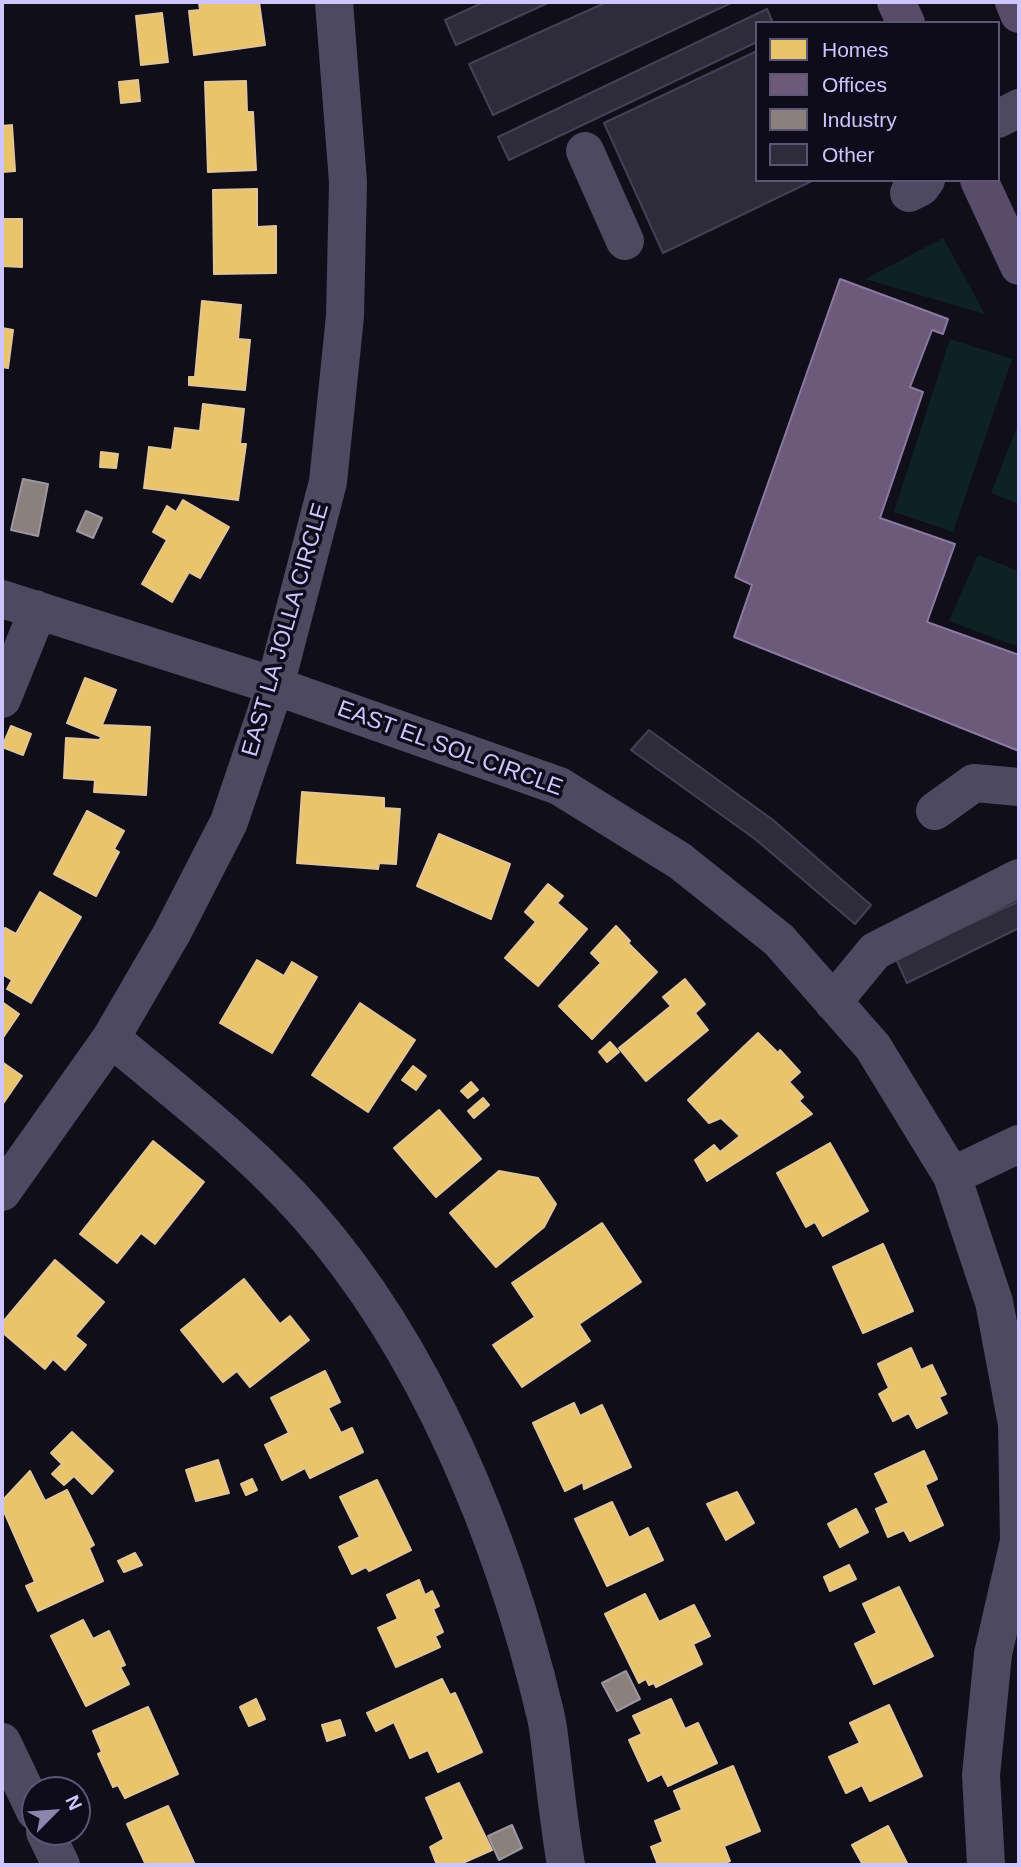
<!DOCTYPE html>
<style>
body{margin:0}
#map{position:relative;width:1021px;height:1867px;overflow:hidden;background:#100e18;font-family:Arial,sans-serif}
canvas{display:block}
.frame{position:absolute;inset:0;border:4px solid #cec5ff;pointer-events:none}
.legend{position:absolute;left:755px;top:21px;width:245px;height:161px;box-sizing:border-box;background:#0e0b1b;border:2px solid #5b5576;margin:0;padding:9px 12px;list-style:none;font-size:21px;color:#cec5ff}
.legend li{display:flex;align-items:center;gap:14px;height:35px}
.legend b{width:35px;border:2px solid #5b5576}
.north{position:absolute;left:21px;top:1776px;width:70px;height:70px;box-sizing:border-box;background:#0e0b1b;border:2px solid #5b5576;border-radius:50%;rotate:65deg;font-size:19px;font-weight:700;line-height:28px;text-align:center;color:#cec5ff}
.north::after{content:'';display:block;margin:auto;width:24px;height:32px;background:#8c85ae;clip-path:polygon(50% 0,100% 100%,50% 72%,0 100%)}
</style>
<div id="map">
<canvas width="1021" height="1867"></canvas>
<div class="frame"></div>
<ul class="legend">
<li><b style="height:19px;background:#e9c46a"></b>Homes</li>
<li><b style="height:19px;background:#6d597a"></b>Offices</li>
<li><b style="height:19px;background:#8a817c"></b>Industry</li>
<li><b style="height:19px;background:#2e2b3b"></b>Other</li>
</ul>
<div class="north">N</div>
</div>
<script>
const context = document.querySelector('canvas').getContext('2d');
context.lineJoin = 'round';
function fillPath(path, color) { context.fillStyle = color; context.fill(path, 'evenodd'); }
function trace(path, color, width, dash) { context.strokeStyle = color; context.lineWidth = width; context.lineCap = dash ? 'butt' : 'round'; context.setLineDash(dash || []); context.stroke(path); }
function write(font, color, halo, rows, align = 'center') {
  context.font = font + ' Arial,sans-serif'; context.lineWidth = 7; context.setLineDash([]); context.textBaseline = 'middle'; context.strokeStyle = halo; context.fillStyle = color; for (const [text, x, y, turn = 0] of rows) {
    context.save(); context.translate(x, y); context.rotate((+turn || 0) * Math.PI / 180); context.textAlign = isNaN(turn) ? turn : align; if (halo) context.strokeText(text, 0, 0); context.fillText(text, 0, 0); context.restore();
  }
}
const green = new Path2D(`
 M943,238l42,76 -120,-35z
 M950,339l62,20 -59,173 -59,-20z
 M1019,422v82l-28,-11z
 M978,555l41,16v76l-70,-26z`);
const homes = new Path2D(`
 M199,2h60l6,43 -71,10 -5,-44 11,-1z
 M162,13l6,49 -27,3 -5,-49z
 M138,80l2,21 -19,2 -2,-21z
 M246,81l1,31h6l3,58 -48,2 -3,-90z
 M12,125l3,46 -13,1v-46z
 M257,189v38l19,-1v47l-62,1 -1,-84z
 M2,219h20v48l-20,-1z
 M202,301l39,4 -3,34 12,1 -5,50 -56,-5v-8h6z
 M2,328l11,2 -5,38 -6,-1z
 M203,404l41,5 -4,35h6l-8,56 -94,-12 5,-41 23,3 3,-22 25,3z
 M101,452l17,2 -2,14 -16,-1z
 M183,500l46,27 -29,51 -11,-6 -17,30 -30,-18 25,-44 -14,-8 14,-26 9,6z
 M85,678l31,12 -14,35 48,2 -4,68 -52,-3 1,-12 -31,-2 2,-40 33,2 3,-3 -35,-14z
 M11,726l20,8 -8,21 -21,-8z
 M302,792l82,6v10l16,1 -4,55 -17,-1 -1,6 -81,-6z
 M87,811l37,20 -10,18 5,3 -23,44 -42,-22z
 M439,834l71,30 -19,55 -74,-33z
 M548,884l15,12 -6,7 30,26 -49,57 -33,-28 31,-36 -11,-10z
 M40,892l41,25 -50,86 -24,-14 5,-9 -10,-6v-40l3,-6 11,6z
 M616,926l14,15 -2,2 29,29 -65,67 -33,-33 42,-43 -10,-10z
 M257,960l27,16 8,-14 25,15 -45,76 -52,-30z
 M685,979l20,25 -10,9 13,17 -62,51 -27,-33 52,-42 -8,-9z
 M2,1002l17,12 -17,25z
 M360,1003l55,37 -47,72 -56,-37z
 M758,1033l20,20 2,-3 20,22 -11,10 14,15 -4,4 13,13 -105,67 -12,-21 19,-15 6,7 20,-16 -19,-18 -12,5 -21,-23z
 M610,1042l9,10 -12,10 -8,-10z
 M2,1062l20,14 -20,29z
 M413,1066l13,10 -10,14 -14,-10z
 M471,1082l7,8 -10,8 -7,-7z
 M483,1098l6,7 -15,13 -6,-7z
 M439,1110l42,49 -45,38 -42,-49z
 M153,1141l51,41 -49,62 -14,-11 -24,30 -37,-29z
 M830,1143l38,68 -45,25 -8,-14 -9,5 -29,-54z
 M499,1171l39,7 18,26 -12,23 -48,40 -46,-54z
 M602,1223l39,59 -62,42 11,17 -68,46 -29,-42 42,-28 -23,-34z
 M883,1244l30,67 -50,22 -30,-66z
 M55,1260l49,42 -29,34 11,9 -21,25 -12,-11 -8,10 -43,-37v-9z
 M244,1279l36,45 10,-8 19,24 -59,47 -13,-16 -14,11 -42,-52z
 M911,1348l10,22 11,-5 14,29 -7,3 8,16 -30,15 -8,-15 -16,8 -14,-27 10,-6 -11,-24z
 M325,1371l15,31 -12,6 13,25 11,-5 11,24 -53,26 -5,-10 -23,12 -17,-35 24,-12 -18,-35z
 M574,1403l6,13 22,-11 29,62 -47,22 -1,-7 -18,9 -32,-68z
 M72,1432l41,39 -21,23 -18,-18 -10,9 -12,-11 10,-10 -11,-11z
 M924,1451l13,28 -12,6 18,40 -33,16 -6,-11 -16,7 -12,-28 13,-6 -14,-29z
 M218,1460l11,33 -33,8 -10,-31z
 M30,1471l15,30 22,-11 27,55 -5,3 14,33 -65,30 -12,-25 9,-4 -33,-75v-6z
 M252,1479l5,11 -11,5 -5,-11z
 M377,1480l34,70 -42,21 -3,-4 -14,7 -13,-27 21,-10 -20,-40z
 M737,1492l17,31 -28,17 -19,-36z
 M612,1502l17,36 19,-10 15,32 -56,26 -32,-67z
 M856,1509l12,23 -28,15 -12,-23z
 M135,1553l7,12 -18,7 -6,-11z
 M849,1565l7,14 -26,12 -6,-14z
 M419,1580l6,15 7,-4 7,15 -6,3 10,23 -8,4 5,11 -44,20 -18,-39 20,-9 -11,-24z
 M899,1587l34,69 -59,28 -19,-40 22,-11 -14,-29z
 M645,1594l14,28 35,-17 16,31 -17,8 9,20 -46,23 -2,-4 -5,2 -3,-6 -7,4 -34,-69z
 M83,1620l10,19 16,-8 16,34 -5,2 9,17 -43,22 -35,-70z
 M442,1679l8,16 5,-2 27,59 -44,20 -10,-22 -18,8 -16,-36 -18,9 -9,-18z
 M256,1699l9,20 -16,7 -9,-19z
 M671,1699l14,30 13,-6 19,40 -49,23 -6,-12 -14,7 -19,-41 13,-6 -9,-18z
 M889,1705l33,71 -52,25 -8,-16 -16,8 -17,-36 31,-14 -10,-20z
 M148,1707l30,67 -53,24 -7,-13 -5,2 -15,-33 4,-2 -9,-21z
 M340,1720l5,15 -18,6 -5,-16z
 M733,1766l27,65 -36,15 6,15 -10,4h-62l-7,-18 12,-5 -8,-21 27,-11 -8,-19z
 M459,1783l33,67 -34,15h-21l-7,-18 14,-8 -18,-41z
 M168,1806l27,59h-49l-19,-41z
 M888,1826l20,39h-45l-11,-20z`);
const offices = new Path2D(`
 M840,279l108,40 -5,15 -11,-4 -22,57 13,5 -43,126 75,26 -28,78 92,33v96l-285,-114 18,-52 -17,-8z`);
const industry = new Path2D(`
 M23,479l25,5 -10,52 -27,-6z
 M86,511l16,7 -9,20 -16,-7z
 M626,1671l14,28 -23,12 -15,-28z
 M512,1825l10,23 -23,12 -11,-24z`);
const building = new Path2D(`
 M484,2h66l-94,43 -11,-25z
 M607,2h126l-240,113 -24,-51z
 M767,9l6,14h-16v19l-248,118 -11,-23z
 M757,51v129h57l-151,73 -59,-130z
 M649,730l124,90 98,85 -16,19 -100,-85 -124,-89z
 M1019,901v27l-112,55 -11,-24z`);
const minor = new Path2D(`
 M998,119l21,-11
 M585,151l40,90
 M909,193l12,-6 5,-7
 M2,599l273,87 284,100 121,75 99,79 94,107 79,129 42,126 23,122 2,117 -26,113 -12,121 5,90
 M2,699l30,-74 3,-16
 M935,811l39,-28 45,4
 M833,1002l42,-51 144,-73
 M111,1038c68,57 139,111 197,177 119,135 196,325 237,498 4,15 5,32 7,47 4,35 8,70 14,105
 M952,1176l67,-32
 M2,1192l109,-154 61,-105 57,-111 46,-136 53,-204 17,-166 3,-134 -14,-180
 M2,1742l33,69
 M45,1832l16,33`);
const major = new Path2D(`
 M896,2l10,21
 M1014,2l5,12
 M979,180l40,86`);
const streetNames = [
 ["EAST LA JOLLA CIRCLE",286,630,-74],
 ["EAST EL SOL CIRCLE",450,749,20]
];
fillPath(green, '#0e2223');
fillPath(homes, '#e9c46a');
trace(homes, '#e1c497', 2);
fillPath(offices, '#6d597a');
trace(offices, '#8a79a2', 2);
fillPath(industry, '#8a817c');
trace(industry, '#9e95a3', 2);
fillPath(building, '#2e2b3b');
trace(building, '#444057', 2);
trace(minor, '#4c4961', 38);
trace(major, '#594b6a', 38);
write('23px', '#cec5ff', '#0e0b1b', streetNames);
</script>
